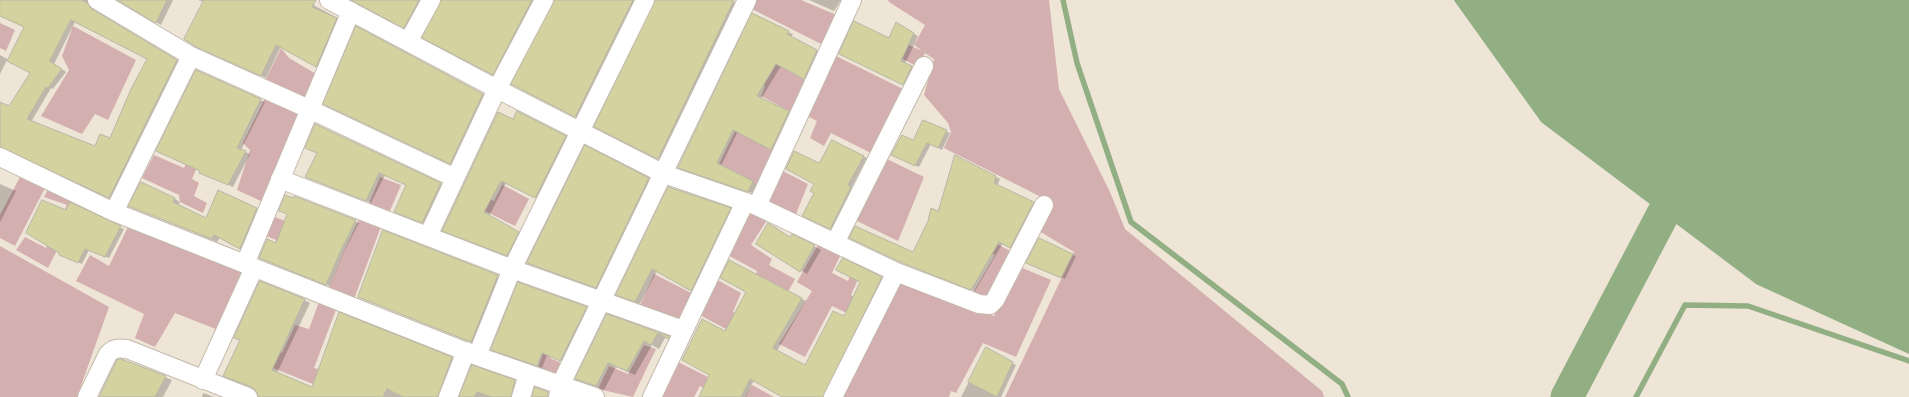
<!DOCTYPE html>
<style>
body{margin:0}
canvas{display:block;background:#efe5d7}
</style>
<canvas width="1909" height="397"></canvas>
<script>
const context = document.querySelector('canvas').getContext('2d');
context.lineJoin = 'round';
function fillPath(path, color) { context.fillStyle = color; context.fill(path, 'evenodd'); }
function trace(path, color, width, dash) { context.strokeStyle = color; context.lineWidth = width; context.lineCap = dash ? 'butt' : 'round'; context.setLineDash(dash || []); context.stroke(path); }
const green = new Path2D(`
 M752,0h49l38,16 -14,30 -77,-39z
 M888,0h161l10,89 51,103 15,37 197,162 2,6h-319l69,-145 -35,-21 14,-28 -109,-55 7,-16 -3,-9 -24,-28 10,-36 -9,-6 -7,14 -32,-17h19l4,-5 13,6 -8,-6 11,-20 -36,-23z
 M0,23l15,7 -9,21 -6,-3z
 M73,26l63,34 -28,60 -13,-6 -13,20 -41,-18 28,-46 -7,-14z
 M281,48l8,10 27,16 -10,25 -41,-18z
 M832,54l73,36 -32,64 -42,-21 -7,13 -14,-8 7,-17 -14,-7z
 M768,59l42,24 -15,31 -34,-18 4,-10 -8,-5z
 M267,94l35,15 -39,93 -26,-12 13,-40 -7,-7z
 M736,129l44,21 -18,38 -43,-24z
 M200,134l6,12 -14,33 7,4 -5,13 13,7 -4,10 -23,-11 -1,-7 -37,-17 12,-23 30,13z
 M519,152l-16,33 26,14 -14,27 -34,-17 5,-12 8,4z
 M887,159l37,18 -26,64 -43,-21z
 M779,169l29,15 -14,35 -31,-17z
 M21,175l24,13 -30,58 -15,-8v-23z
 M380,177l21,8 -12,28 -21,-7z
 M49,187l33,14 -34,67 -32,-18 9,-13 21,11 21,-43 -23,-8z
 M746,210l21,10 -16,25 21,14 -3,6 26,14 -10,18 -30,-19 2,-7 -31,-17z
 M270,215l30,12 -25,17 1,-4 -14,-6z
 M361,215l21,9 -28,75 -25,-11 15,-37z
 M129,225l115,49 -26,56 -43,-17 -20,34 -20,-9 9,-24 -68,-33 14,-26 19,11z
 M986,238l28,15 -25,46 -18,-3 24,-41 -14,-8z
 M819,243l22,11 -9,19 16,8 8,-21 8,6 -13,29 22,15 -7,12 -34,-16 -27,51 -26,-13 33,-53 -15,-9z
 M0,246l109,61 -32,90h-77z
 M1020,267l31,13 -35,77 -33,-14 -27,50 -5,-2 -2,6h-107l55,-118 97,37z
 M654,274l41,21 -13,31 -43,-18z
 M714,278l27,15 -8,19 43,26 -6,15 -70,-38z
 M320,299l17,8 -23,61 32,8 24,-57 8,2 -31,70 -34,-7 -75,-30 24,-11 20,10 13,-28 14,4z
 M557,314l13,5 -20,39 18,8 -7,12 -23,-10z
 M644,345l12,4 -23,48 -35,-8 11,-23 19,8z
 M676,361l44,22 -7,11 -13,-8 -6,11h-36z
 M752,385l22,12h-29z`);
const water = new Path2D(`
 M1457,0h452v351l-151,-69 -215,-162z`);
const shadow = new Path2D(`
 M0,0h92l-1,3 5,10 85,50 -67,137 -104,-50 -6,-1 -4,2v-47l9,3 22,-34 -24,-13 -7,14v-19l9,5 16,-33 -25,-12zM75,22l74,37 -39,80 -14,8 -65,-25 20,-34 2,1 13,-17 -12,-8z
 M119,0h54l-12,25z
 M198,0h106l37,20 -20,49 -40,-23 -15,32 -64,-29 2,-47z
 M353,0h73l-17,30z
 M441,0h98l-41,77 -74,-40z
 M554,0h86l-59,119 -63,-32z
 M656,0h74l9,5 -75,156 -63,-32z
 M809,0h32l-7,11z
 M896,24l22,12 -13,28 11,6 -9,16 -63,-30 45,-16z
 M357,28l130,69 -32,69 -126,-60z
 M788,32l5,2 -2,3 30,16 -12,27 -28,-14 -20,33 32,16 -17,36 -38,-20 -17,35 36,19 -5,8 -69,-23z
 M196,71l69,31 -24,48 9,4 -17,33 -28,-12z
 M517,112l54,28 -30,60 -35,-17 -17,33 34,19 -11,23 -64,-25z
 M923,121l27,12 -8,17 -11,-6 -12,23 -23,-11 17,-15z
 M316,125l130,62 -18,38 -28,-11 7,-29 -22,-10 -14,28 -65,-26 12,-24z
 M585,147l68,35 -52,108 -73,-27z
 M863,156l4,2 -16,30 3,2 -20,40 -28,-13 9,-24 5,-28z
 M956,157l44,22 -3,7 40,19 -22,44 -12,-6 -28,48 -70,-27 -50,-24 58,13 25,-40z
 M141,183l34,16 5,3 -2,3 28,15 51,-11 5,3 -16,39 -26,-14 -3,5 -87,-36z
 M0,184l16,7 -16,31z
 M669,188l66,24 -39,81 -39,-22 -17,33 -19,-8z
 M295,197l64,26 -15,29 -14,34 -66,-26 13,-16z
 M66,211l58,18 -15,29 -20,-8 -7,14 -19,-8z
 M383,231l119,47 -27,66 -116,-47z
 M792,235l29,15 -14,24 -50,-30 34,-6z
 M1073,255l3,1 -11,23 -35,-14z
 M729,262l77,39 -29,50 29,15 38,-48 37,-40 4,2 -58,117h-43l-30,-17 -8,17h-46l11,-23 14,-42 22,-41z
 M304,300l6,3 -33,70 36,16 26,-75 118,47 -14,36h-184l-5,-9 -24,-9 11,-38 -6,-4z
 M586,308l5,3 -25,52 -19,-8 -5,13 -50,-19z
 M607,315l62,22 8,5 -11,-6 -7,13 -7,-4 -17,30 -19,-8 -12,23 -28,-11z
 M986,349l30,16 -15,32h-40z
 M121,360l51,20 -9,17h-63z
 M472,366l48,18 -3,13h-57z
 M203,393l11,4h-12z`);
const stream = new Path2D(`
 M1063,0l14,63 54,159 211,162 6,13
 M1457,0l86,120 215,162 151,69
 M1636,397l49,-92 63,1 161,55`);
const river = new Path2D(`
 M1567,397l118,-225`);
const building = new Path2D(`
 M0,0h82l5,3 5,6 85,51 -68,138 -109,-51v-45l9,4 21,-33 -23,-12 17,-34 -24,-11zM71,20l76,39 -16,30 -21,49 -10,-4 -5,12 -68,-27 19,-32 2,1 14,-19 -12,-8z
 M118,0h49l-11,23z
 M204,0h112l-4,7 25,11 -21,49 -40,-22 -15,31 -65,-29 -12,-8z
 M351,0h68l-15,28z
 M441,0h91l-39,75 -71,-37z
 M554,0h79l-58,117 -64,-33z
 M655,0h79l-76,159 -64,-32z
 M752,13l37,18 -2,3 30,16 -13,29 -28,-15 -19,32 32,15 -18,39 -38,-20 -16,33 36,18 -5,11 -70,-24z
 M854,21l35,17 7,-16 18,11 -13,28 11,5 -9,19 -64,-31z
 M356,26l127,68 -33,70 -127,-60z
 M196,70l65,29 -24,49 9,3 -18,34 -29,-12 1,-2 -44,-20z
 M517,111l49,25 -31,62 -34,-17 -17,31 35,20 -12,24 -65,-25 56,-119 15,7z
 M923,120l24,10 -9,18 -11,-5 -12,23 -24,-11 11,-20 11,5z
 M315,124l126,59 -19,40 -28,-11 12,-27 -27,-12 -13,28 -61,-24 12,-24 -12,-5z
 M832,140l32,16 -16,29 3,2 -21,42 -28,-13 12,-23 -4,-2 4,-7 -28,-15 8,-18 25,12z
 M585,145l64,33 -53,110 -69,-25z
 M955,155l41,21 -2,7 40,19 -24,46 -11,-6 -28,48 -71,-28 -51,-24 6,-12 58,26 15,-31 3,-13 7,3z
 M141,182l34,16 -2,4 33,16 12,-28 39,18 -17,41 -26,-14 -2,4 -84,-33z
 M668,187l63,21 -40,83 -39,-22 -17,33 -19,-7z
 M285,195l8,3 1,-2 62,24 -15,30 -15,35 -67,-27 8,-19 9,4 11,-29 -8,-3z
 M42,200l24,10 4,-8 51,24 -16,31 -20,-8 -7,14 -19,-8v-2l-33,-20z
 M768,223l22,14 2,-3 23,11 -15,27 -44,-28z
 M383,230l115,45 -27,67 -113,-45z
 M1039,238l34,16 -12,24 -35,-15z
 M843,258l39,19 -59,120h-41l-32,-18 -9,18h-42l10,-22 -27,-15 20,-41 23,12 21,-39 -26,-14 9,-18 73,38 -29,50 32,17 28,-54 11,5 16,-34 -24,-12z
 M260,281l45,18 -33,71 40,17 27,-75 113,45 -14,40h-35l-16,-8 -4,8h-125l-2,-6 -4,-4 -29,-11 17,-36 -6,-2z
 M518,282l69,25 -27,54 -18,-8 -5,13 -46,-16z
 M607,314l62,22 -1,3 -10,-6 -7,12 -7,-4 -17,30 -19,-8 -12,23 -21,-7z
 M986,347l27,15 -16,35 -29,-15z
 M121,359l45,17 -11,21h-56l18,-37z
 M472,365l43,15 -4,17h-19l-15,-5 -3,5h-15z
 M535,387l13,5v5h-16z`);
const minor = new Path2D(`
 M97,0l94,56 118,53 146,69
 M329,0l168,89 167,85 93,32 139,66 83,32 11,1 5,-5 49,-95
 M408,42l23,-42
 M0,157l114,55 363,144 118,41
 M280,179l232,90 171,61
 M757,206l95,-206
 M114,212l77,-156
 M428,236l69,-147 47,-89
 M835,243l89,-177
 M245,264l106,-253
 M477,356l35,-87 133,-269
 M203,380l51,-112
 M87,397l21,-43c6,-6 10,-6 19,-5l121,48
 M448,397l18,-46
 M521,397l7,-23
 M558,397l3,-13 186,-384
 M652,397l93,-195
 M833,397l63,-125`);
fillPath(green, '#d4afaf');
fillPath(water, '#92af84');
fillPath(shadow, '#0003');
trace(stream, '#92af84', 5.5);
trace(river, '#92af84', 33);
fillPath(building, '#d4d29e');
trace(building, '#b7b7a7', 1);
trace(minor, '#c4baac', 20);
trace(minor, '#fff', 18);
</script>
